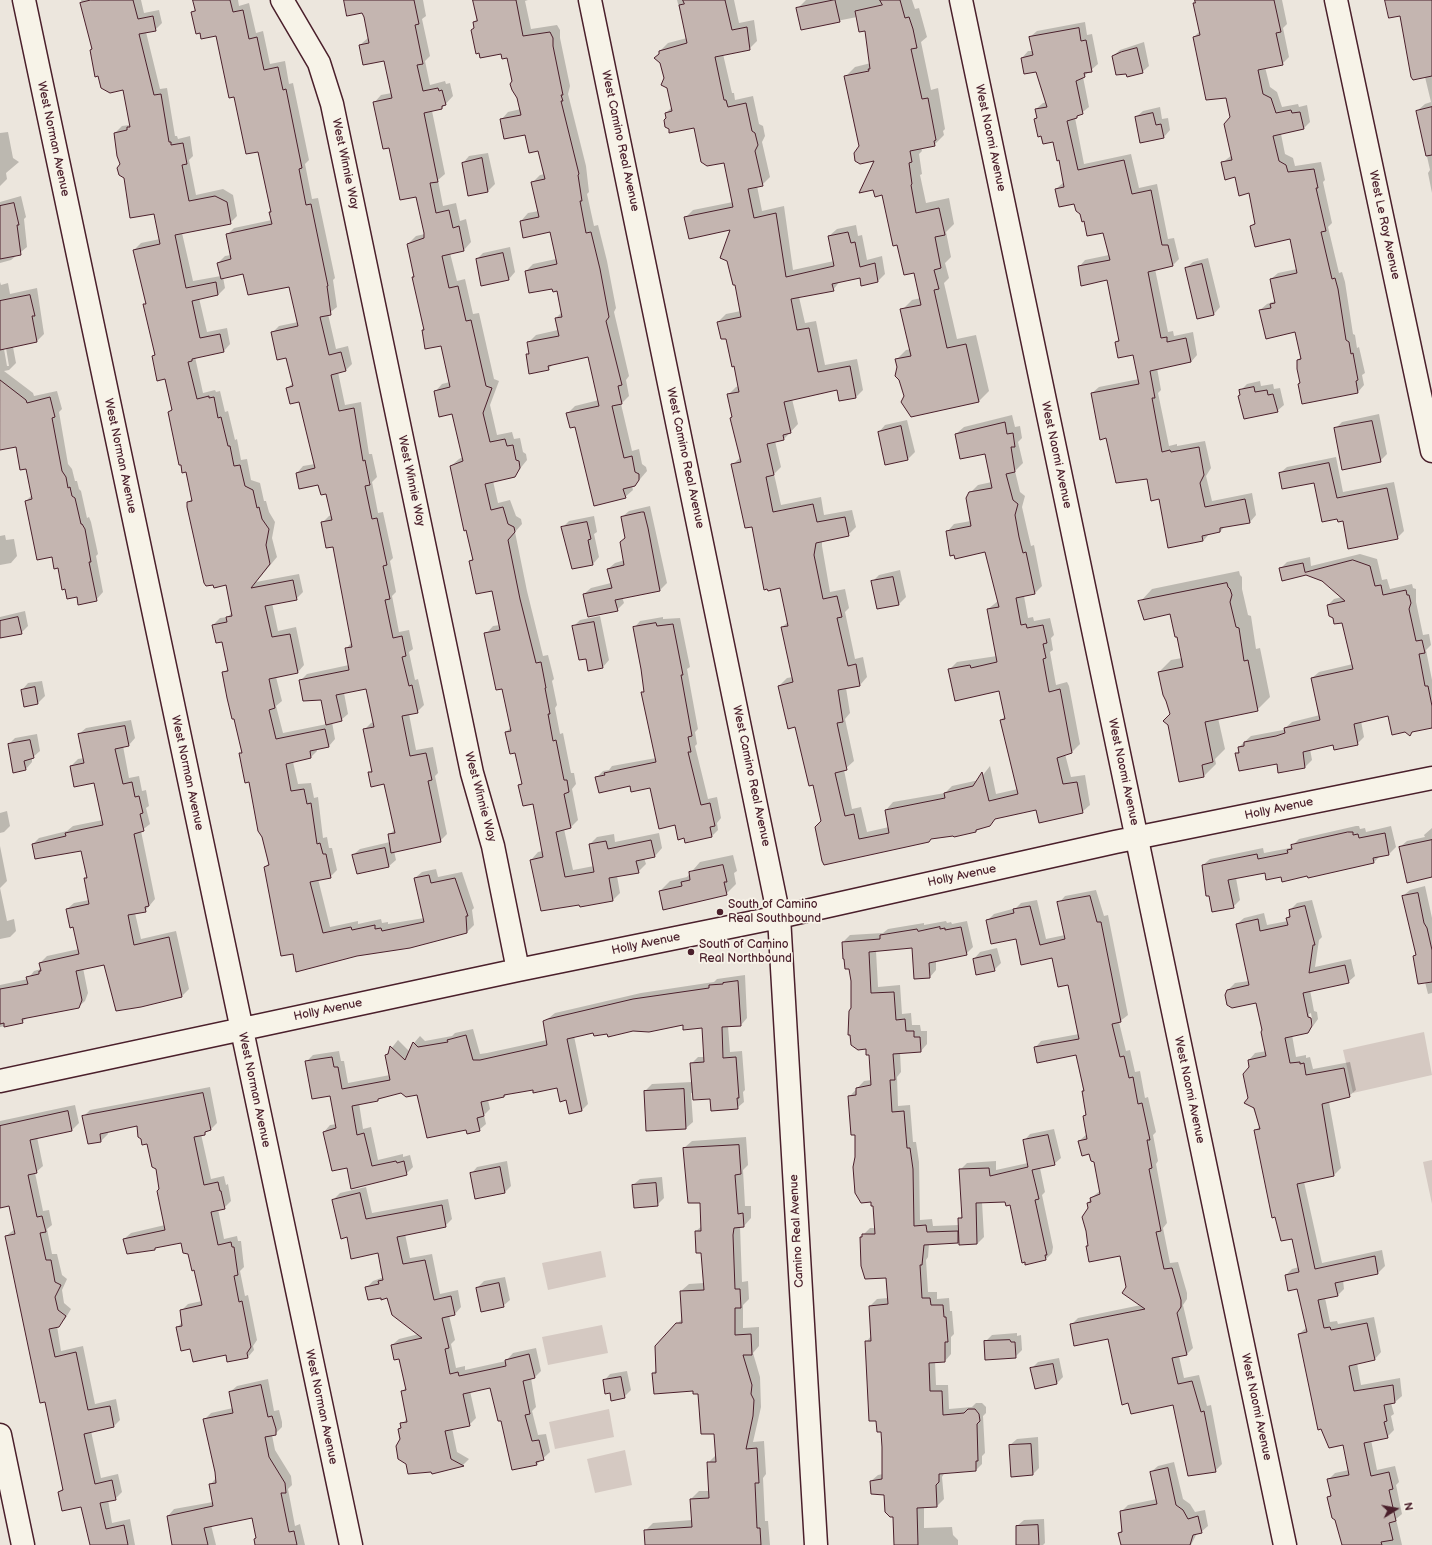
<!DOCTYPE html>
<style>
body{margin:0}
#map{position:relative;width:1432px;height:1545px;overflow:hidden;background:#ece6dd;font-family:"Balsamiq Sans",sans-serif}
canvas{display:block}
.north{position:absolute;left:1376px;top:1489px;width:40px;height:40px;-webkit-text-stroke:3px #f7f3e8;paint-order:stroke;rotate:79deg;font-size:11px;font-weight:700;line-height:16px;text-align:center;color:#4a1f2b}
.north::after{content:'';display:block;margin:auto;width:14px;height:18px;background:#4a1f2b;clip-path:polygon(50% 0,100% 100%,50% 72%,0 100%)}
</style>
<div id="map">
<canvas width="1432" height="1545"></canvas>
<div class="north">N</div>
</div>
<script>
const context = document.querySelector('canvas').getContext('2d');
context.lineJoin = 'round';
function fillPath(path, color) { context.fillStyle = color; context.fill(path, 'evenodd'); }
function trace(path, color, width, dash) { context.strokeStyle = color; context.lineWidth = width; context.lineCap = dash ? 'butt' : 'round'; context.setLineDash(dash || []); context.stroke(path); }
function write(font, color, halo, rows, align = 'center') {
  context.font = font + ' "Balsamiq Sans",sans-serif'; context.lineWidth = 3.5; context.setLineDash([]); context.textBaseline = 'middle'; context.strokeStyle = halo; context.fillStyle = color; for (const [text, x, y, turn = 0] of rows) {
    context.save(); context.translate(x, y); context.rotate((+turn || 0) * Math.PI / 180); context.textAlign = isNaN(turn) ? turn : align; if (halo) context.strokeText(text, 0, 0); context.fillText(text, 0, 0); context.restore();
  }
}
const green = new Path2D(`
 M1424,1032l8,43 -79,18 -10,-43z
 M1432,1160v44l-9,-42z
 M601,1251l5,26 -58,13 -6,-27z
 M602,1325l6,28 -60,12 -6,-28z
 M609,1409l5,28 -59,12 -6,-27z
 M625,1450l7,35 -37,8 -8,-34z`);
const shadow = new Path2D(`
 M81,0h60l3,13 15,-3 3,13 -7,7 -9,2 14,57 7,-1 8,48h2l1,3 12,-3 3,20 -4,4 7,35 27,-6 10,6 4,21 -7,7 -48,10 11,48 28,-5 -3,-13 7,-7 6,-1 -4,-20 7,-7 38,-8 -13,-70 -24,-54 -18,-61 -16,-3 -9,-19 4,-4 -2,-9h44l1,6 10,-3 7,30 7,-2 7,33 15,-3 4,23 4,-1 16,77 -4,4 7,35 6,-1 17,80 -2,2 4,27 -9,7 8,35 12,-3 4,18 -7,7 -7,1 7,33 16,-3 8,52h3l5,23 -5,5 6,31 5,-1 10,46 -3,3 6,31 -4,4 7,36 10,-2 4,19 -4,3 6,28 3,-1 6,26 -7,7 -8,2 7,36 17,-3 5,26 -3,3 12,58 -7,7 -46,10 2,9 -7,6 -32,7 -4,-18 7,-6 30,-7 -1,-7 6,-6 -10,-46 -16,-10 3,-3 -8,-40 7,-7 3,-1 -7,-34 -23,5 4,21 -7,6 -9,2 3,17 -6,7 -12,3v2l-6,6 -18,5 5,22 13,-1 3,15 4,-1 5,41 4,-1 2,11h3l5,22 -7,7 -12,2 12,48 28,-6v3l23,-5 1,4 6,-1v2l36,-6 -9,-40 7,-6 14,-3 2,8 24,-5 12,36 -2,2 2,15 -7,7 -174,21 -28,-86 4,-4 -19,-82 -10,-27 2,-2 -19,-79 6,-5 -6,-27 -10,-16 7,-7 8,-1 4,-5 -5,-28 -39,-82 5,-4 -6,-27 -18,-59 4,-4 -7,-30 -13,-22 2,-2 -11,-49 3,-3 -13,-52 7,-7 19,-4 -5,-26 -34,-49 -6,-31 7,-7 8,-1 -7,-36 -32,-39 1,-1zM244,273l46,13 8,36 -19,4 -7,7 15,23 6,27 -6,5 12,12 16,64 -12,2 -6,7 22,10 8,10 5,22 -3,1 -7,7 12,23 18,96 -6,7 3,16 -42,9 -7,7 22,18 5,25 -44,9 -7,-27 6,-5 -6,-24 22,-5 6,-7 -8,-38 -18,4 -6,-28 24,-4 7,-7 -4,-18 -43,8 21,-25 -5,-19 3,-16 -6,-10 -3,-11h-2l-4,-18 -9,-3 -4,-21 -6,1 -4,-21 -2,1 -7,-29 -3,1 -5,-21 -4,1 -1,-2 -12,3 -8,-36 29,-6 6,-7 -3,-16 -20,4 -8,-34 19,-3 7,-7 -2,-11z
 M345,0h78l3,16 -4,3 8,37 -5,5 5,24 15,-4 1,3 4,-1 3,13 -11,12 -10,3 13,63 -7,6 5,26 13,-3 4,18 6,-2 5,23 -7,8 -14,3 7,28 8,-2 8,35 6,-1 15,66 5,2 -9,24 7,30 15,-3 2,7 6,-1 3,14 3,2 1,6 -13,16 -21,5 5,22 12,-3 6,16 5,3 1,5 -7,8 12,59 16,65 5,-1 6,24 -2,2 5,24 -2,3 5,26 3,-1 8,40h3l2,11 -4,5 6,31 -8,8 -6,1 9,41 21,-4 -4,-22 7,-7 17,-3 1,8 44,-9 3,15 -7,8 -11,2 2,6 -8,8 -21,4 3,17 -7,7 -32,6 -50,-46 7,-8 5,-1 -9,-48 -14,-18 3,-3 -7,-30 -10,-20 5,-5 -8,-39 -17,-54 7,-8 7,-1 -8,-35 -22,-29 3,-3 -22,-92 8,-7 4,-2 -10,-44 -18,-21 7,-8 8,-2 -8,-37 -19,-14 1,-2 -11,-51 2,-3 -7,-31 8,-8 9,-2 -8,-38 -27,-49 -16,-44 7,-8 11,-2 -7,-34 -25,-14 9,-8 -6,-25z
 M472,0h56l-3,1 6,28 26,-4 3,5v8l10,48 -2,8 18,72 3,26 -2,2 7,32 4,-1 9,36 9,47 -2,4 15,64 -3,4 3,16 -8,8 11,47 7,-2 3,15 4,3 1,4 -12,14 -3,1 1,4 -8,7 -57,-84 7,-7 24,-6 -10,-44 -35,7 -6,6 -21,-14 3,-3 -2,-9 8,-8 22,-5 -2,-12 6,-6 -4,-23 -32,-18 7,-7 23,-5 -5,-28 -30,-10 7,-8 11,-2 -7,-28 8,-8 5,-1 -6,-24 -13,-16 -25,-14 7,-8 13,-3 -13,-53 -33,-28 -1,-6 3,-3 -3,-16z
 M677,0h57l5,23 15,-3 3,21 -8,8 -26,5 9,39h2l1,7 18,-4 6,28 4,2 2,10 -3,6 8,35 -8,8 -5,1 5,25 22,-5 9,64 41,-9 -5,-25 8,-7 19,-4 2,11 4,-1 5,25 15,-4 3,18 -7,7 -18,-4 -20,4 -7,9 -34,7 6,26 11,-2 9,44 32,-6 6,31 -7,7 -18,-8 -46,10 6,25 -14,15 -9,2 6,26 -7,7 7,31 40,-8 3,18 28,-5 4,17 -8,8 -26,5v6l8,46 15,-3 4,19 -4,4 10,47 8,-2 4,20 -7,8 -14,3 4,25 -5,6 9,42 -10,9 8,39 9,-2 6,25 22,-5 -3,-17 7,-8 52,-9 7,-7 27,-6 11,-14 6,28 22,-5 -17,-69 4,-4 -5,-26 -51,-20 8,-8 40,-6 -9,-47 10,-8 -12,-50 -39,-19 7,-8 17,-3 -1,-28 8,-8 14,-3 -7,-29 -29,-19 8,-7 48,-12 3,12 5,-1 2,12 -4,4 5,21 -8,8 5,21 5,4 -3,11 5,22 4,17 3,-1 8,41 -7,7 -11,3 4,22 5,-1 1,4 16,-3 4,17 -3,3 2,12 -3,2 6,33 11,-3 2,4 11,58 -8,8 -7,2 6,23 14,-2 5,30 -8,7 -45,-3 -40,8 -8,8 -13,6 -45,7 -106,26 -3,-43 -8,-37 -18,-58 -17,-40 8,-8 6,-1 -11,-50 6,-5 -7,-35 -29,-61 -20,-61 9,-8 -13,-62 8,-8 3,-1 -13,-49 -8,-15 8,-8 15,-3 -9,-82 -47,-11 8,-8 40,-8 -8,-40 -31,-36 -28,-13 6,-6 -12,-56 8,-8 19,-5z
 M806,0h106l3,9 4,-1 8,29 -6,5 10,48 7,-2 7,41 -2,2 1,4 -10,10 -13,3 1,3 -3,3 3,20 -2,1 6,28 23,-5 5,26 -8,8 5,25 -6,6 4,15 -5,5 13,56 19,-4 13,56 -10,10 -74,-5 -9,-36 10,-10 5,-1 -9,-39 10,-10 9,-2 -7,-26 -16,-28 -15,-50 -8,-34 -15,-14 -15,-69 10,-10 16,-4 -5,-33 -9,-13 -56,11 -4,-19z
 M1196,0h86l5,24 -4,4 6,29 -7,7 -17,3 5,20 7,5 5,15 16,-3 1,3 8,-2 3,17 -7,7 -22,5 4,20 8,4 2,8 26,-4 4,18 -2,2 9,41 -4,4 11,46 3,-1 3,10 8,52 2,1 2,13 2,-1 6,26 -3,2 2,10 -6,7 -55,11 -4,-19 2,-2 -3,-22 3,-3 -5,-26 -36,-21 7,-6 8,-3 -4,-22 7,-6 19,-4 -7,-31 -39,-12 5,-4 -6,-30 -28,-29 10,-8 -1,-38 -4,-21 -33,-59 6,-6 -6,-28z
 M1386,0h46v193l-4,-20 2,-3 -13,-59 8,-7 6,-2 -6,-25 -24,-62z
 M1085,22l2,13 5,-1 6,30 -15,13 6,30 -14,11 9,46 47,-10 8,34 18,-4 11,55 6,-1 5,21 -7,7 -17,3 13,63 5,-1 1,5 19,-4 4,23 -6,7 -34,6 4,22 -3,3 11,53 8,-2v2l28,-5 6,27 -5,8 6,25 40,-8 4,22 -6,7 -25,4 -5,6 -10,1 -7,8 -43,-43 -13,-21 -41,-40 -14,-44 7,-6 40,-8 -5,-25 -18,-12 4,-4 -12,-59 -29,-12 6,-7 24,-5 -5,-23 -19,-12 -11,-17 -18,-14 8,-7 -5,-23 -6,-19 -18,-21 3,-3 -2,-7 7,-6 4,-1 -10,-31 -15,-13 6,-7h5l-3,-14 7,-6z
 M1144,42l5,24 -7,6 -29,-16 7,-6z
 M1160,107l2,12 6,-1 2,12 -6,7 -23,4 -5,-24 7,-6z
 M8,132l5,26 6,4 -13,11 1,6 -7,7v-53z
 M488,153l7,31 -7,7 -19,4 -6,-32 6,-7z
 M21,196l5,21 -2,2 3,28 -16,13 -11,3v-61z
 M510,247l5,25 -6,7 -32,-20 6,-6z
 M1208,258l12,49 -6,7 -28,-46 7,-6z
 M0,282l1,3 7,-2 2,11 27,-6 7,46 -7,7 -23,5 -1,1 3,16 -7,7 -5,1 29,22 1,3 23,-5 5,18 -3,3 9,52 4,5 3,12h2l2,8 2,2 6,27 2,-1 2,5 7,32 -2,2 7,36 -7,8 -18,-4 -13,-8 -6,-21 -33,-66 6,-6 -5,-27 -10,-22 -17,3zM6,348l3,18h-2l-3,-17z
 M1260,381l1,5 12,-2 1,5 6,-1 4,17 -7,6 -36,-17 -1,-3 7,-7z
 M1379,414l8,40 -7,7 -45,-32 7,-7z
 M907,420l8,32 -7,7 -22,5 -7,-32 6,-7z
 M1336,457l7,35 51,-10 10,49 -7,7 -53,-18 -29,-38 -35,-9 7,-6z
 M650,506l17,77 -7,7 -38,7 2,6 -7,7 -33,-16 7,-6 20,-5 -3,-14 7,-6 10,-3 1,-22 -4,-21 7,-6z
 M594,516l3,16 -3,2 5,23 -6,7 -31,-36 7,-7z
 M5,535l1,5 8,-1 3,17 -6,7 -11,2v-29z
 M1360,554l17,5 5,21 5,-1 3,10 22,-5 1,4 3,1v13l7,33 6,-1 2,11 -5,5 6,30v47l-18,4 -4,3 -21,-19 -28,6 3,16 -7,7h-23l-24,5 2,11 -7,7 -26,5 -2,-9 -41,-9 3,-3v-4l12,-11 32,-6 9,-8 28,-7 -8,-37 7,-6 34,-8 -10,-43 -9,-4 -6,-12 6,-6 8,-2 -19,-16 -17,-7 -26,-5 7,-7 23,-5 1,9z
 M900,570l6,27 -7,7 -21,4 -6,-26 7,-7z
 M1239,571l1,4 2,2v12l6,26 3,1 5,33 4,-1 10,49 -13,13 -39,8 7,31 -10,10 1,5 -12,12 -33,-62 -12,-42 12,-12 11,-2 -11,-45 -31,-11 12,-13z
 M25,611l3,15 -7,7 -21,4v-20z
 M600,616l9,44 -6,7 -16,-9 -13,-32 6,-6z
 M663,617v2l17,-1 10,49 -3,2 11,60 -3,3 2,12 -2,2 13,53 9,-2 4,21 -4,5 1,7 -7,7h-26l-35,-50 -19,-2 -35,-7 7,-7 6,-1 3,-4 44,-8 -14,-65 3,-3 -3,-21 -8,-41 6,-7z
 M42,681l3,15 -7,7 -13,3 -3,-16 6,-7z
 M131,720l4,18 -6,7 -6,1 6,32 10,-2 3,15 4,-1 3,16 -3,2 4,16 -9,7 14,68 -10,12 -10,2 6,26 35,-8 13,58 -7,7 -41,10 -37,-42 -21,4 5,25 -3,8 -7,6 -50,10 -6,5 -22,5v-42l28,-6 6,-8 7,-2 -1,-6 7,-7 32,-7 -5,-23 -7,-17 7,-6 15,-3 -4,-21 2,-3 -5,-27 -49,-5 6,-6 28,-7 6,-5 30,-6 -8,-38 -24,-16 7,-7 6,-1 -5,-24 7,-6z
 M37,734l3,17 -8,7v4l-6,7 -17,-25 6,-6z
 M7,811l3,15 -6,6 -4,1v-20z
 M1356,826h3l1,3 5,-1 1,4 25,-6 5,21 -7,7 -9,2 -6,6 -66,15v-2l-26,1 -17,-4 -29,6 4,22 -7,7 -30,-42 7,-6 53,-11 1,5 26,-5 9,-9z
 M1432,828v48l-32,-29 7,-6 18,-4 -1,-2z
 M0,846l7,35 -7,7 7,33 7,-2 2,12 -6,6 -10,2z
 M733,855l4,16 -3,2 2,11 -10,10 -66,-3 10,-10 17,-4 13,-15z
 M1425,886l7,32v75l-4,1 -3,-12 -11,-26 3,-2 -14,-58 7,-6z
 M1096,890l8,26 4,-1 20,100 -9,7 7,29 4,-1 5,22 5,-1 5,27 3,-1 8,35 -3,3 5,26 -2,3 11,59 -4,5 7,35 8,-1 9,31v6l-4,6 10,43 -6,6 -8,2 5,22 15,-3 8,31 4,-1 11,59 -7,7 -41,-67 -65,-67 -38,-12 7,-7 63,-13 -14,-18 -6,-33 -34,-8 2,-1 -1,-42 3,-5 10,-8 -6,-28 -5,-9 -11,-12 8,-7 -3,-18 3,-3 -10,-60 -42,-5 6,-7 38,-7 -10,-50 -16,-27 -66,-36 7,-7 22,-6 5,-5 16,-3 9,39 19,-4 -6,-32 6,-7z
 M1312,900l10,37 -3,3 -4,27 36,-8 4,17 -7,6 -38,8 4,21 3,1 1,7 -5,7 -2,-13 -2,1 3,13 -5,5 -15,3 4,22 10,-2v3l4,-1 3,12 37,-7 6,28 -7,6 -20,6 12,66 -7,7 -30,7 18,81 60,-13 3,16 -7,7 -35,7 1,9 -6,6 -13,3 5,24 7,-1 1,3 36,-7 7,35 -6,7 -18,4 4,22 39,-7 2,18 -7,6 -4,1 3,11 -3,2 3,14 -7,7 -16,3 6,30 18,-4 4,16 -3,3 6,29 -6,5 6,26h-59l-14,-48 2,-3 -3,-14 7,-7 14,-3 -5,-26 -45,-110 8,-7 -9,-39 -12,-13 6,-6 7,-2 -6,-29 -17,-22 -21,-85 5,-5 -11,-28v-38l6,-7 12,-2 -10,-49 -29,-12 7,-7 14,-2 -12,-57 7,-6 20,-5 3,12 21,-4 -1,-3 4,-4 -1,-4 7,-7z
 M946,921l1,2 4,-1 1,2 15,-3 6,26 -7,7 -30,6v10l-6,7 -17,-30 -37,4 2,36 22,-2 2,29 9,-1 1,12h8l1,6h6v13l-6,7 -21,1 1,20 -4,5 1,29 12,-1 3,37h3l3,20 1,58 12,-1 1,7 26,-1v-6l4,-4 -3,-45 7,-7 29,-2v9l32,-7 -4,-22 6,-7 24,-5 7,29 -7,6 -14,4 5,24 -3,3 11,52 -1,6 -6,6 -35,-55 -5,-3 -24,1 2,35 -7,7 -17,-4 -2,2 -29,2 -1,13 -2,3 2,32h9v7l12,-1 1,13h2l2,23 -3,3v17l-6,7h-10l1,24h12l1,24 23,-2 4,-4h6l4,4v6l-3,3 2,37 -3,3v8l-6,6 -31,2 -3,5 2,22 -7,7h-13v22l28,-1 1,8 5,5v5h-63l-2,-29 -8,-22 -14,-13 7,-6 5,-1 -1,-44 -16,-88 6,-7 -2,-29 7,-7 11,-1 -1,-21 -26,-40 9,-9h6l-2,-23 -18,-48v-23l-6,-38 14,-15 8,-1 -2,-26 -18,-45v-28l-9,-39 7,-7 33,-2 5,-4 36,-6v2z
 M997,948l4,15 -7,7 -20,-11 6,-7z
 M745,975l2,43 -6,7 -13,1 2,26 12,-1 3,39 -2,2 1,10 -7,6 -26,-11 -20,-4 2,29 -7,6 -39,2 -2,-39 7,-7 40,-2 -1,-18 7,-7h7l-2,-30 -19,-3 -76,9 -14,-1 -20,4 14,68 -6,6 -15,-11 -9,-13 -25,2 -26,6 -3,3 -16,3 2,9 -6,6 2,9 -7,6 -12,-1 -49,-35 -17,-2 -42,11 4,26 8,-2 7,33 25,-6v3l7,-2 3,12 -7,7 -59,-7 -23,-35 6,-7 7,-1 -6,-29 -25,-33 7,-7 26,-4 2,10h3l4,22 42,-8 -4,-20 12,-15 12,12 4,-9 6,-7 5,5 27,-5 3,-3 18,-4 7,25 7,-1 60,-13 -3,-18 11,-9 86,-20 73,-11 3,-3z
 M210,1087l7,36 -6,6 -10,5 10,45 13,-3 2,9 2,-1 3,17 -7,7 -6,1 6,30 13,-3 1,5h3l3,26 -4,4 5,25 3,-1 9,45 -4,6 1,4 -6,7 -57,-9 -14,-20 5,-6 -1,-11 7,-7 14,-3 -7,-32 -6,-16 -8,-11 -25,5 -2,2 -30,-10 7,-6 34,-8 -8,-56 -10,-26 -9,-18 -31,6 1,3 -7,7 -18,-24 7,-7z
 M75,1105l4,18 -7,7 -35,7 6,29 -8,7 8,38 6,-1 3,15 -5,4 5,25h5l5,21 5,4 -5,11 2,13 7,6 -6,10 -8,7 4,25 22,-5 12,58 21,-5 4,21 -6,6 -23,5 10,47 17,-4 4,18 -7,7 -7,1 4,23 18,-4 5,26h-44l-9,-39 -23,-14 5,-5 -18,-86 -40,-165 9,-7 -6,-24 -9,2v-86z
 M746,1137l2,28 -5,5 2,36h6v12l-7,8h-4l2,56 6,-1 1,18 -6,6v23l16,-1v19l-6,7 7,24 1,30 -8,35 11,-1 2,33 -3,4 2,43h3l2,24h-124l-1,-14 8,-8 39,-3 -1,-21 8,-8h11l-2,-28 8,-8 -1,-22 -16,-40 -46,-20 4,-4 20,-45 6,-6 -2,-27 8,-7 15,-1 -2,-31 -6,-21 6,-5 -1,-24 -17,-54 8,-7z
 M507,1161l4,25 -6,6 -34,-18 6,-7z
 M662,1177l2,21 -7,7 -24,-20 7,-6z
 M366,1187l6,26 76,-14 4,20 -7,7 -40,8 5,24 22,-4 8,40 18,-4 3,17 -6,7 -6,1 6,25 -4,4 5,24 9,-2v4l41,-9 7,-8 23,-5 5,23 -7,7h-3l5,29 -4,4 6,24 8,-1 4,18 -13,12 -35,-45 -11,-32 -21,4 6,27 -7,7 -17,3 5,24 12,7 -6,6 -31,8 -31,-34 -2,-10 8,-11 -5,-26 4,-5 -6,-29 -8,-13 7,-6 20,-5 -31,-37 -22,-9 7,-7 11,-4 -5,-25 -32,-16 -14,-36 7,-7z
 M505,1277l5,23 -7,6 -26,-18 7,-7z
 M1017,1333v3l4,-1 1,15 -7,7 -30,-15 7,-7z
 M1059,1358l4,19 -6,6 -26,-14 7,-7z
 M627,1371l4,19 -7,7 -14,-5 -6,-11 6,-7z
 M268,1379l6,32 5,-1 3,12v5l-7,7 -3,1 3,15 16,26 1,9 -4,4 7,37 5,-2 5,21h-47l-5,-28 -42,8 5,20h-24l-24,-29 6,-7 39,-7 -3,-17 6,-7 -11,-59 6,-6 22,-5 -3,-16 7,-6z
 M1038,1437l1,31 -6,6 -23,-29 7,-6z
 M1174,1462l9,37 7,5 5,8 10,-2 3,16 -7,6 -4,1 -6,12h-69l-3,-12 4,-4 -2,-17 7,-7 29,-6 -6,-27 7,-6z
 M1044,1519l1,24 -2,2h-25l-1,-19 7,-6z`);
const building = new Path2D(`
 M91,0h42l5,19 15,-3 3,15 -17,3 15,61 7,-1 8,48h2v3l12,-2 4,21 -5,1 7,36 26,-5 12,6 4,22 -56,11 11,53 30,-6 2,13 -26,6 8,37 20,-4 4,18 -32,7v2l-4,1 9,37 12,-3v2l5,-1 4,21 3,-1 7,29h2l4,20 6,-1 5,21 8,4 4,18 2,-1 3,12 7,10 -3,16 4,19 -19,24 42,-8 4,20 -32,6 7,31 18,-3 8,39 -29,6 6,29 -6,2 7,29 49,-10 4,18 -19,4 1,7 -25,6 5,27 13,-2 3,15 4,-1 6,41 3,-1 3,11h3l5,24 -21,4 13,51 28,-6 1,3 23,-5v4l6,-1 1,3 42,-9 -10,-44 15,-3 2,8 24,-5 13,38h-2l1,17 -57,15 -53,8 -61,16 -3,-18 -12,2 -17,-89 5,-2 -7,-28 -4,-6 -9,-49 -4,1 -6,-30h3l-8,-34h-2l-5,-21 -5,-26 6,-1 -6,-29 -6,1 -4,-18 15,-3 -1,-5 6,-1 -6,-31 -12,3 -1,-3 -7,1 -2,-3 -17,-76v-5l5,-1 -6,-29 -4,1 -1,-8h-2l-11,-53 4,-2 -7,-31 -8,2 -5,-25 3,-1 -12,-51h3l-13,-54 27,-6 -6,-30 -24,4 -6,-40 -5,-3 -2,-7 3,-4 -3,-8 -3,-23 13,-3v-3h3l-7,-37 -13,3 -9,-5 -3,-12 -3,1 -5,-27 2,-1 -12,-46z
 M193,0h37l3,12 10,-2 6,29 8,-2 7,33 14,-3 5,23 3,-1 16,79 -3,1 7,36 5,-1 17,82h-1l4,29 -11,2 9,38 12,-3 5,19 -15,4 8,36 15,-3 9,53 2,-1 5,25 -5,1 7,33 5,-1 10,47 -4,1 7,33 -5,1 8,38 9,-2 4,20 -4,1 7,29 3,-1 6,28 -16,3 8,40 16,-3 6,27 -4,1 13,61 -50,11 -3,-19 7,-1 -11,-49 -13,3 -3,-15h4l-9,-43 11,-2 -8,-38 -30,6 6,26 -16,4 -5,-25 -18,1 -4,-21 50,-10 -4,-22 7,-1 -19,-100 -7,1 -5,-26 11,-2 -6,-26 -5,1 -3,-10 -19,4 -3,-16 19,-5 -16,-66 -9,2 -4,-16 7,-2 -7,-28 -9,2 -6,-28 27,-6 -9,-39 -41,8 -5,-21 -22,5 -4,-16 14,-4 -5,-25 46,-10 -3,-12h2l-13,-60 -12,2 -12,-57 -5,1 -13,-62 -15,3 -1,-6 -4,1 -5,-22 4,-1z
 M344,0h70l5,24 -4,1 8,39 -6,1 6,26 15,-3 1,3 3,-1 4,15 -4,1v3l-18,4 14,69 -8,1 6,30 13,-3 4,18 6,-2 5,25 -22,5 7,32 9,-2 8,35 5,-1 15,66 6,2 -9,25 7,29 15,-3 2,7 6,-1 3,15 3,1 1,7 -5,9 -30,7 6,26 12,-3 5,17 6,3 1,5 -7,8 12,59 16,64 5,-1 5,26h-1l5,26h-2l5,27 3,-1 8,40h3l2,12 -5,2 7,34 -15,4 9,45 29,-5 -5,-28 17,-3 2,8 43,-9 4,17 -19,4 3,12 -30,5 4,23 -33,6 -1,-2 -38,6 -11,-51 13,-3 -10,-53 -10,2 -5,-21 4,-1 -7,-31 -5,1 -5,-22 6,-1 -9,-42 -6,1 -12,-57 16,-3 -8,-39 -16,3 -7,-33 4,-1 -7,-30 -2,1 -14,-65 13,-5 -11,-47 -13,3 -5,-26 16,-4 -9,-41 -16,3 -3,-19h2l-12,-53h2l-7,-33 17,-6v-5l-8,-36 -16,3 -11,-52 -6,1 -10,-47 19,-4 -8,-37 -21,4 -4,-20 10,-2 -5,-26 -2,-4 -15,3z
 M473,0h43l7,36 27,-4 3,6v8l10,49h-2l2,6h-2l18,73 -1,1 4,26h-2l6,32 5,-1 9,37 9,48 -3,4 16,64 -4,1 4,18 -10,2 12,52 8,-2 3,16 4,2v6l-4,6 -12,3 3,9 -32,8 -19,-79 -5,1 -4,-15 33,-7 -11,-49 -40,9 1,4 -20,4 -3,-20h3l-2,-12 32,-6 -4,-18 7,-1 -5,-26 -4,1 -1,-3 -23,4 -4,-22 32,-7 -7,-32 -27,6 -3,-17 19,-4 -8,-35 14,-3 -7,-28 -9,2 -4,-18 -21,4 -4,-20 21,-4 -4,-17 -5,-8 -2,-6 2,-3 -5,-23 -5,1 -1,-5 -21,4 -1,-5 -3,1 -5,-24 3,-2 -1,-6 4,-1z
 M683,0h42l7,30 15,-3 3,23 -35,7 9,43h2l2,7 18,-4 6,28 3,2 3,12 -3,6 8,35 -15,3 6,29 22,-5 10,64 48,-11 -6,-30 20,-4 3,11 4,-1 5,25 15,-4 3,19 -17,4 -1,-8 -28,6 2,7 -43,8 6,31 12,-2 9,44 32,-6 6,32 -17,3 -2,-11 -53,12 7,31 -8,2 1,5 -17,4 7,31 -8,2 7,35 40,-8 4,18 28,-5 4,19 -33,7 -2,12 9,44 14,-3 5,21 -5,1 11,48 8,-2 4,22 -22,4 5,32 -6,1 10,47 -12,3 10,43 9,-2 5,25 30,-6 -4,-23 60,-12 -1,-5 29,-7 9,-14 7,29 29,-7 -18,-74 5,-1 -6,-28 -44,10 -7,-32 22,-4 1,3 26,-6 -10,-53 12,-2 -14,-55 -30,7 -1,-4 -4,1 -4,-25 25,-5 -5,-28 3,-6 23,-4 -7,-34 -25,5 -5,-25 50,-12 2,12 6,-1 2,14h-4l4,25 -9,2 7,26 5,4 -3,11 4,22 4,16 3,-1 9,42 -19,4 5,27 5,-1 1,4 16,-3 4,18 -4,1 3,14 -3,1 6,33 11,-3 1,5 11,59 -15,5 6,26 14,-2 6,31 -44,10 -3,-13 -41,9 -5,7 -14,4v2l-22,5 -1,-1 -22,3 -2,3 -105,23 -2,-4 -7,-34 6,-6 -8,-36 -4,1 -14,-59 -7,2 -10,-43 15,-4 -12,-55 7,-1 -8,-38 -12,3 -1,-2 -3,1 -12,-63 -7,1 -14,-64 10,-2 -11,-44 2,-1 -5,-23 12,-2 -5,-26 -2,1 -6,-28h-5l-4,-17 24,-5 -6,-32h-2l-6,-24 -7,-3 10,-28 -41,9 -5,-22 49,-10 -9,-44 -17,3 -6,-4 -7,-34 -25,5v-4l-4,-2 -1,-7 2,-2 -1,-5 7,-2 -5,-23 -6,-3 3,-7 -4,-15 -6,-5 5,-4v-3l28,-8 -8,-38 5,-1z
 M835,0l5,22 -39,8 -5,-22z
 M880,0h20l5,18 4,-1 4,12 4,19 -6,1 11,50 6,-1 8,42 -2,1 1,5 -25,5 2,11 -3,1 3,21 -1,1 5,28 23,-5 6,27 -10,2 6,31 -7,2 5,19 -5,1 13,58 19,-4 13,58 -68,15 -10,-15 3,-6 -5,-16 -4,-4 2,-9 -2,-8 16,-3 -11,-47 21,-4 -7,-32 -10,2 -7,-30 -4,1 -11,-51 -7,2 -2,-7 -14,3 15,-32 -14,3 -5,-3 -1,-8 5,-7 -15,-70 25,-5 -1,-2h2l-5,-38 -6,1 -4,-21 27,-6z
 M1195,0h79l7,32 -5,1 7,32 -25,5 5,24 8,4 5,15 15,-3 1,3 8,-1 4,17 -31,7 6,25 7,4 2,7 26,-3 4,19h-2l10,43 -5,1 11,47 3,-1 3,11 8,51 3,2 2,12 2,-1 5,27 -2,1 2,12 -56,11 -4,-20 2,-1 -3,-14v-9l4,-1 -6,-27 -29,7 -7,-29 12,-2 -1,-4 5,-1 -5,-24 27,-6 -7,-34 -35,8 -5,-21 5,-2 -6,-31 -10,3 -4,-19 -10,3 -4,-18 11,-2 -8,-36 6,-7 -4,-19 -20,2 -13,-63 7,-2 -7,-32h2z
 M1385,0h47v76l-19,4 -2,-3 -11,-61 -11,2z
 M1079,28l2,13 5,-1 6,32 -8,1 1,4 -9,4 7,33 -6,2v2l-10,3 11,49 46,-10 8,34 19,-4 11,55h6l5,21 -25,6 13,66 6,-1v5l19,-4 5,24 -41,9 5,27h-3l10,54 8,-2 1,2 28,-5 5,28 -4,8 5,24 40,-8 5,24 -30,5v4l-18,4 1,5 -35,7 -9,-49 -8,2 -4,-22 -31,4 -10,-45 -6,2 -9,-47 48,-9 -6,-29 -15,3 -3,-16 4,-1 -12,-61 -26,6 -3,-20 32,-6 -7,-27 -16,3 -3,-15 -2,1 -2,-8 -4,-3 -2,-7 -15,3 -4,-18 9,-2 -5,-27 -2,1 -4,-19 -10,2 -2,-8 -3,1 -4,-18 3,-1 -2,-9 12,-2 -11,-35 -12,2 -3,-16 12,-3 -4,-18z
 M1137,48l6,25 -16,4 -1,-3 -10,1 -4,-19 9,-4z
 M1432,107v48l-6,1 -10,-45z
 M1153,113l3,12 5,-1 3,14 -24,5 -5,-26z
 M482,158l6,34 -20,4 -6,-33z
 M14,203l5,22h-2l4,30 -21,4v-53z
 M503,253l6,27 -28,6 -5,-27z
 M1202,264l12,51 -17,4 -12,-51z
 M30,295l5,21h-3l5,26 -37,8v-49z
 M0,380l26,20 1,3 23,-6 5,20 -3,1 10,53 4,6 2,11 2,-1 2,9 3,2 6,26h1l3,5 6,33h-2l8,39 -19,4 -1,-8 -10,2 -2,-10 -3,1 -4,-22 -4,1 -2,-12 -15,3 -12,-59 7,-2 -6,-30 -6,1 -4,-23 -16,3z
 M1254,387l1,5 12,-2 1,5 5,-1 5,18 -34,7 -6,-23 2,-1 -1,-5z
 M1372,421l9,41 -39,8 -8,-42z
 M901,426l7,34 -23,5 -7,-33z
 M1329,463l8,35 50,-10 11,51 -50,10 -5,-28 -5,1 -1,-3 -15,3 -8,-39 -32,6 -3,-16z
 M642,512h2l4,16 12,63 -45,9 3,11 -30,6 -5,-23 29,-6 -5,-19 17,-4 -4,-23 5,-4 -4,-21z
 M587,522l4,17 -3,1 5,25 -21,4 -11,-42z
 M1353,560l17,6 5,20 6,-1 2,10 23,-5 1,5h2l2,8 -2,6 7,32 6,-1 3,13 -6,1 6,32h3l4,20v22l-20,4 -2,4 -5,-4 -13,3 -4,-19 -34,8 4,21 -24,5 -1,-5 -30,7 2,16 -27,5 -1,-9 -38,7 -4,-18h4l-1,-6 6,-1v-4l32,-6 9,-3 -1,-5 36,-8 -9,-42 42,-9 -11,-46 -8,1 -1,-6 -4,-2 -2,-11 18,-4 -23,-20 -16,-6 -24,6 -3,-13 24,-5 2,9z
 M893,577l6,28 -22,4 -6,-28z
 M1227,583l1,4 2,2 2,6 -2,7 6,25 3,1 5,33 4,-1 10,51 -53,11 8,40 -11,3 2,12 -25,5 -11,-57 -5,-4 7,-7 -4,-13 -3,-6 -5,-23 25,-5 -6,-30h-2l-5,-23 -26,6 -6,-19z
 M18,617l4,17 -22,4v-17z
 M594,622l9,46 -15,3 -2,-12 -7,1 -7,-34z
 M656,623l1,3 16,-2 10,51h-2l11,61 -4,1 3,15h-3l13,53 9,-2 5,23 -5,1 2,10 -27,6 -1,-5 -6,2 -3,-15 -16,4 -9,-41 -19,4 -1,-6 -31,7 -4,-16 10,-2 -1,-2 52,-11 -15,-70h3l-3,-23 -8,-42z
 M35,687l3,17 -14,3 -3,-17z
 M125,726l4,20 -14,3 8,35 9,-2 3,15 4,-1 4,17 -3,1 4,17 -10,3 15,72 -4,1 1,5 -18,3 6,30 35,-8 13,60 -41,10 -25,4 -12,-46 -28,6 6,29 -3,8 -57,11 1,4 -19,4v-4l-4,1v-35l28,-5 -2,-7 13,-3v-3h2l-2,-8 40,-9 -6,-27 -3,1 -4,-19 23,-5 -5,-26h3l-6,-27 -46,8 -3,-15 34,-8 -1,-3 38,-8 -9,-42 -20,4 -4,-21 14,-3 -6,-29z
 M30,740l4,18 -10,3 2,9 -13,3 -5,-29z
 M1348,832h5v3l5,-1 1,4 26,-5 4,22 -16,3 1,5 -66,15 -1,-2 -25,6 -1,-5 -15,3 -1,-7 -37,7 6,28 -22,4 -3,-16h-3l-4,-31 55,-11 1,5 30,-6 -1,-3 5,-1 -1,-4z
 M1432,840v37l-25,6 -8,-36z
 M385,848l4,19 -32,7 -5,-19z
 M723,865l4,17h-3l3,13 -64,15 -4,-19 23,-5 -1,-4 9,-2 -1,-8z
 M1418,893l6,30 3,5 5,22v32l-14,2 -5,-28 3,-1 -14,-59z
 M1090,896l7,26h4l20,100 -9,2 8,33 4,-1 1,4 4,18 4,-1 5,27 4,-1 8,37h-3l5,28 -3,1 12,62 -5,1 8,37 8,-1 9,32v7l-4,6 10,42 -15,3 6,26 14,-3 9,31 3,-1 12,61 -28,4 -15,-71 -42,9 -3,-11 -6,2 -14,-66 -34,7 -4,-22 75,-15 -23,-16 4,-6 -6,-31 -31,6 -3,-16h2l-2,-15 -4,-14 6,-9 -1,-5 4,-1 -1,-4 10,-4 -6,-32 -3,-1 -2,-7 -7,2 -4,-15 9,-2 -4,-23 3,-1 -4,-24h2l-8,-36 -39,8 -3,-16 45,-8 -11,-54 -10,2 -6,-29 -31,7 -5,-26 -25,5 -5,-24 28,-7 -1,-4 17,-3 10,39 25,-6 -8,-37z
 M1305,906l10,39h-2l-4,28 36,-8 4,18 -46,10 5,24 3,1 1,8 -4,7 -23,5 5,25 10,-1v2l4,-1 2,12 38,-7 6,29 -28,7 12,72 -37,8 18,85 60,-13 3,18 -43,9 3,13 -20,4 6,28 6,-1 1,3 36,-7 8,37 -26,6 5,25 39,-6 2,18 -11,2 3,16 -3,1 4,16 -24,5 7,33 18,-4 4,17 -4,1 7,31 -7,2 4,17 -12,2 1,3h-40l-7,-25 -3,-2 -5,-21 4,-1 -4,-17 22,-4 -6,-30 -14,3 -8,-19 -3,1 -20,-96 9,-2 -10,-43 -9,2 -3,-16 14,-3 -7,-33 -11,2 -6,-24 -3,1 -18,-88 6,-1 -6,-21 -10,-5 4,-5 -5,-24 6,-7 -1,-7 18,-4 -5,-24 1,-2 -6,-27 -24,5 -5,-3 -2,-10 2,-5 22,-5 -13,-61 22,-5 2,12 28,-6 -2,-7 4,-1 -1,-7z
 M940,927v2l5,-1v2l16,-3 6,28 -38,8 1,15 -16,1 -2,-31 -43,4 2,41 23,-1 2,28 9,-1 1,12h8v6h6l1,15 -28,2 2,26h-5l2,32 12,-1 3,37h3l3,21 1,57 12,-1 1,7 31,-1v12l-34,2 -2,20h-2l2,33h8l1,7h12l1,12h2l2,25h-3v20l-16,1 1,28h12l1,24 21,-2 4,-4h7l4,5 1,7 -3,3 1,37h-2v10l-37,3v8l-3,3 1,22 -20,1 1,37h-24l-1,-28h-3l-5,-5 -1,-17 -13,-1 -1,-13 12,-2v-32l-1,-15h-4l-1,-11h-7l-4,-80h6l-2,-35 19,-2 -2,-26 -21,1 -4,-13 -1,-29h2v-3h13l-2,-28h-2v-4l-10,1 -6,-10 -2,-26 2,-10v-22h-4l-3,-39 8,-1v-7l15,-3 -2,-30h-3v-6l-8,1 -7,-5 -1,-10h-2l1,-24 2,-3v-27l-2,-12h-4l-1,-10h-1l-1,-17 38,-3v-4l37,-6 1,2z
 M991,955l4,16 -19,4 -3,-16z
 M738,981l3,45 -19,1 1,31 13,-1 3,41h-2l1,11 -27,2 -1,-12 -17,1 -3,-37 14,-1 -2,-34 -19,2v-5l-34,7 -16,-1 -25,6 -1,-3 -13,2 -1,-3 -26,6 15,72 -13,3 -3,-14 -6,2 -3,-14 -24,5v-3l-29,5v2l-23,5 3,14 -7,2 3,13 -13,3 -1,-4 -39,8 -10,-43 -11,2 -5,-4 -23,6v2l-26,5 5,29 7,-2 8,33 24,-5 1,2 7,-2 3,14 -56,14 -4,-21 -15,3 -9,-39 13,-4 -6,-32 -18,3 -7,-38 27,-4 2,10h4l4,22 48,-9 -5,-25 3,-1 2,-8 15,14 8,-18 5,5 30,-5 -1,-2 19,-5 7,25h7l67,-15 -4,-24 5,-2 85,-20 76,-11v-3l14,-1v-1z
 M684,1089l2,40 -40,2 -2,-40z
 M203,1093l8,37 -6,2v3l-11,2 10,48 14,-3 2,9h1l4,18 -14,3 7,33 13,-3 1,5h2l4,28 -4,1 5,26 3,-1 9,46 -4,6 1,5 -21,4 -1,-7 -33,7 -3,-13 -9,2 -5,-24 6,-1 -2,-16 22,-5 -8,-35 -2,1 -4,-17 -5,-1 -2,-10 -26,5v2l-28,4 -4,-15 42,-9 -8,-39 2,-2 -3,-20 -4,-2 -5,-23 -5,1 -1,-6 -3,-2 -1,-11 -37,8 1,8 -13,2 -6,-28z
 M68,1111l4,20 -42,9 7,33 -9,2 9,42 5,-1 4,16 -6,1 6,27h5l4,22 6,3 -6,12 3,13 8,6 -7,11 -10,2 6,28 21,-5 12,58 22,-4 4,21 -30,7 11,50 17,-4 4,20 -16,3 6,26 18,-4 4,20h-38l-9,-38 -19,4 -4,-19 5,-2 -18,-88 -5,1 -35,-167 10,-2 -6,-28 -9,2v-82z
 M1048,1135l7,30 -23,5 7,29 -4,1 12,55h-2l1,5 -21,5v-3l-3,1 -12,-58 -4,1 -1,-4 -29,1 1,41 -18,1 -1,-27h4l-3,-49 30,-1 1,8 38,-9 -5,-27z
 M739,1145l2,29 -6,1 3,39 5,-1 1,14 -10,1 -1,7 2,54h5l1,19h-6v27l16,-1 1,21h-9l9,30 -1,9 3,6 -1,16 -7,33 11,-1 2,35h-4l2,45h3l1,17h-116l-1,-15 48,-3 -2,-28 19,-1 -2,-36h9l-2,-28h-13l-3,-40h-5v-3l-39,3 -2,-21h4l-1,-27 21,-23h6l-2,-32 24,-1 -3,-37h-5l-1,-22h6l-1,-28h-12l-5,-55z
 M500,1167l5,26 -30,6 -5,-26z
 M656,1183l2,23 -24,2 -2,-23z
 M360,1193l6,26 76,-14 4,22 -49,10 6,27 22,-4 9,40 17,-4 4,19 -13,3 7,30 -4,1 5,25 8,-2 1,4 47,-10 -1,-6 24,-6 6,24 -12,3 7,33 -5,1 7,26 7,-1 5,20 -8,2 1,3 -25,5 -11,-49h-3l-8,-33 -27,6 7,32 -25,5 6,28 13,7 -32,8 -1,-2 -23,2 -2,-10 -8,-5 -2,-13 4,-7 -2,-10 3,-1 -1,-5 7,-1 -6,-31 5,-1 -7,-31 -5,1 -3,-15 31,-7 -30,-23 -5,-17 -6,2v-2l-13,2 -3,-13 14,-3 -1,-3 5,-1 -5,-27 -27,6 -4,-22 -6,2 -9,-39z
 M499,1283l5,24 -23,5 -5,-24z
 M1010,1340l1,2h4l1,16 -31,2 -1,-19z
 M1053,1364l4,20 -22,5 -5,-21z
 M621,1377l4,21 -14,3 -1,-8 -5,1 -2,-14z
 M261,1385l7,32 4,-1 4,13v6l-11,2 4,20 16,26 1,10h-5l8,39 5,-1 3,14h-42l-1,-6 2,-1 -4,-20 -48,10 4,17h-36l-5,-29 46,-10 -4,-22 7,-1 -1,-11 -12,-53 30,-6 -4,-21z
 M1031,1444l2,31 -22,2 -2,-32z
 M1168,1468l8,37 7,5 5,9 10,-3 4,17 -9,2 -3,10h-69l-3,-12 4,-1 -2,-21 37,-7 -7,-32z
 M1038,1525l1,20h-23v-19z`);
const minor = new Path2D(`
 M24,0l327,1545
 M282,0l37,63 13,41 140,669 21,73 25,124
 M590,0l189,917 37,628
 M961,0l324,1545
 M1336,0l96,451
 M0,1081l518,-111 261,-53 336,-75 317,-64
 M0,1435l23,110`);
const markers = [
 [720,912,4,"#4a1f2b"],
 [691,952,4,"#4a1f2b"]
];
const streetNames = [
 ["West Naomi Avenue",990,138,78],
 ["West Norman Avenue",53,139,78],
 ["West Camino Real Avenue",620,141,78],
 ["West Winnie Way",345,164,78],
 ["West Le Roy Avenue",1384,225,78],
 ["West Naomi Avenue",1056,455,78],
 ["West Norman Avenue",120,456,78],
 ["West Camino Real Avenue",685,458,78],
 ["West Winnie Way",411,481,78],
 ["West Naomi Avenue",1123,772,78],
 ["West Norman Avenue",187,773,78],
 ["West Camino Real Avenue",751,776,78],
 ["West Winnie Way",480,797,75],
 ["Holly Avenue",1279,809,-12],
 ["Holly Avenue",962,876,-12],
 ["Holly Avenue",646,944,-12],
 ["Holly Avenue",328,1010,-12],
 ["West Norman Avenue",254,1090,78],
 ["West Naomi Avenue",1189,1090,78],
 ["Camino Real Avenue",797,1231,-93],
 ["West Norman Avenue",321,1407,78],
 ["West Naomi Avenue",1256,1407,78]
];
const poiNames = [
 ["South of Camino",728,905],
 ["Real Southbound",728,919],
 ["South of Camino",699,945],
 ["Real Northbound",699,959]
];
fillPath(green, '#d5c9c2');
fillPath(shadow, '#0003');
fillPath(building, '#c4b5b0');
trace(building, '#4a1f2b', 1);
trace(minor, '#4a1f2b', 25);
trace(minor, '#f7f3e8', 22);
for (const [x, y, r, color] of markers) { const dot = new Path2D(); dot.arc(x, y, r, 0, 2 * Math.PI); context.fillStyle = color; context.fill(dot); trace(dot, '#f7f3e8', 1.5); }
write('12px', '#4a1f2b', '#f7f3e8', streetNames);
write('12px', '#4a1f2b', '#f7f3e8', poiNames, 'left');
</script>
